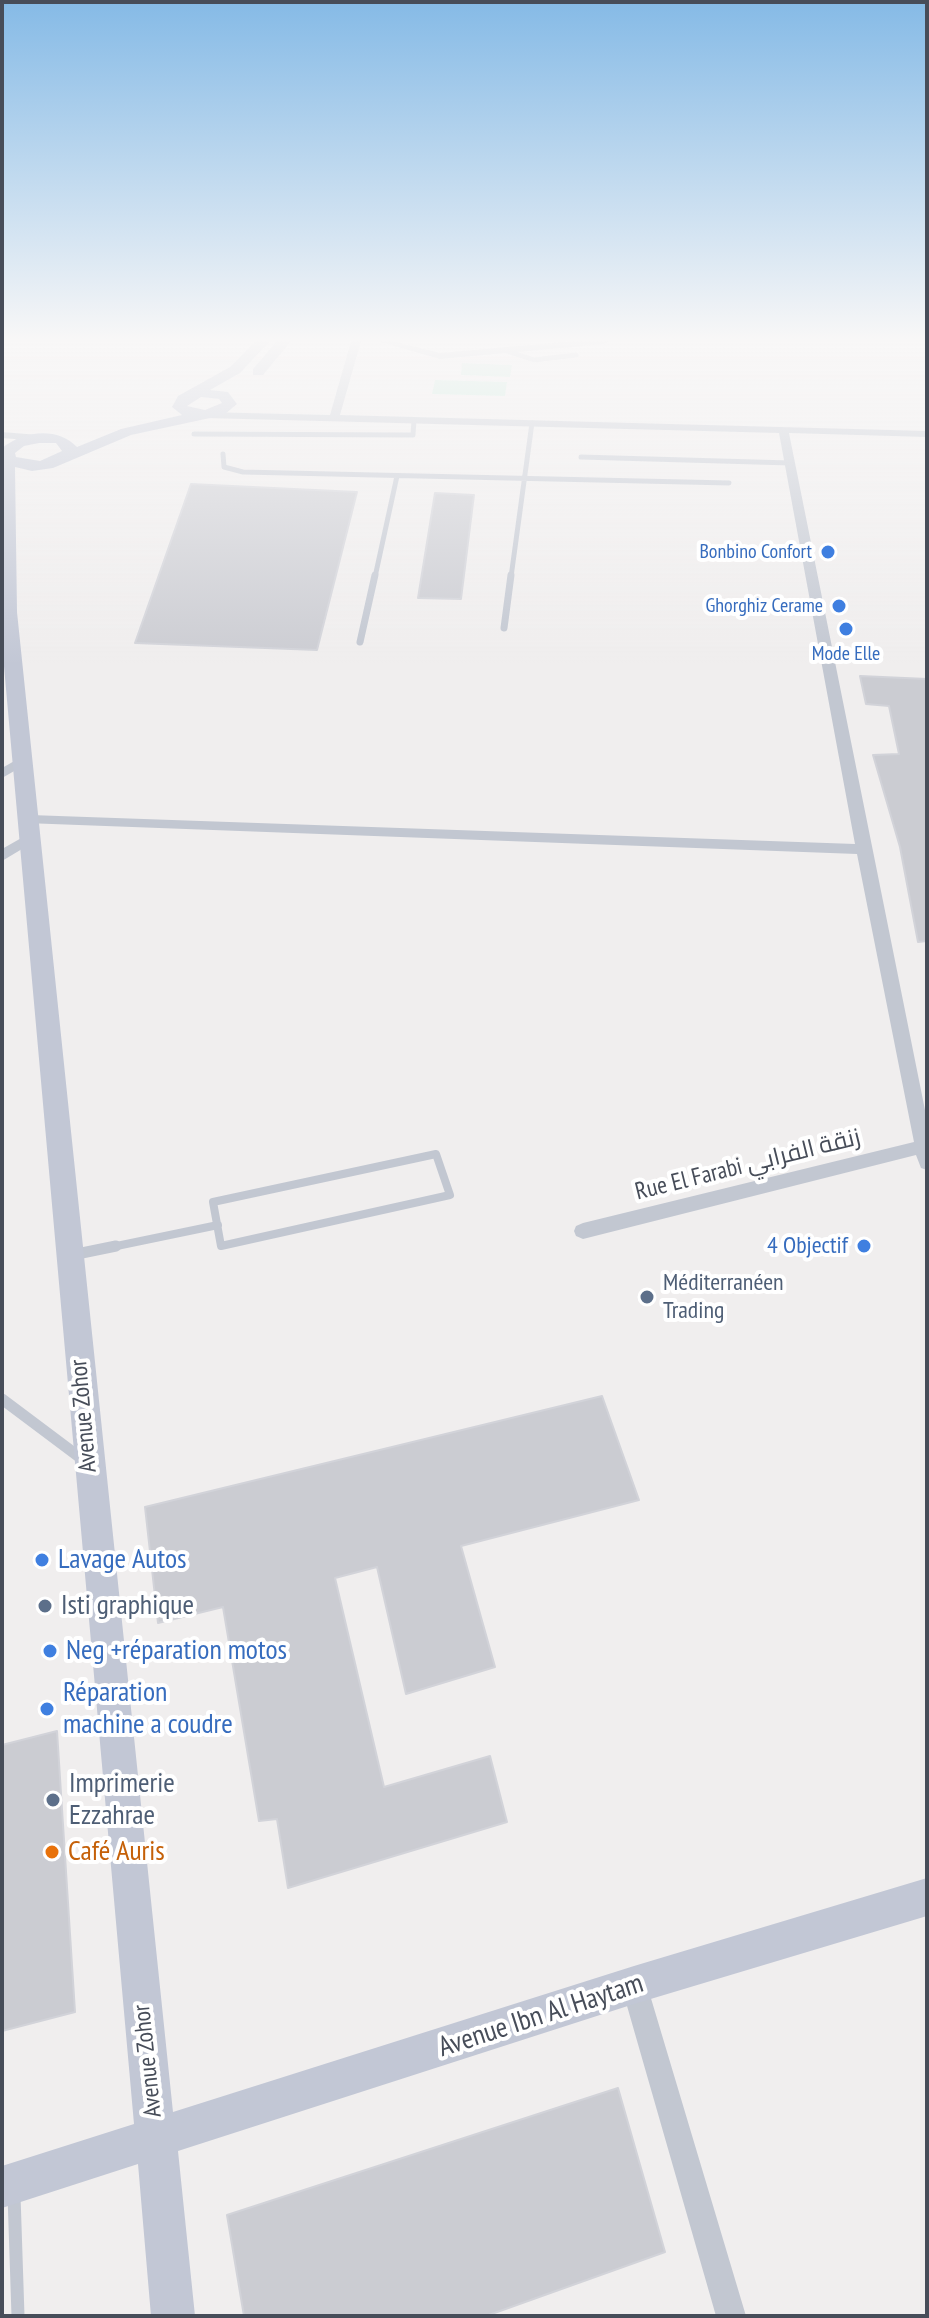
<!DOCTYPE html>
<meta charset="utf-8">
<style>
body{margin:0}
#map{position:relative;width:929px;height:2318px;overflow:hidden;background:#f0eeee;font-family:"PT Sans Narrow",sans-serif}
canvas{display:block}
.frame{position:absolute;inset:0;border:4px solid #474d59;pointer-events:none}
</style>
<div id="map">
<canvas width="929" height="2318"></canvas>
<div class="frame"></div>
</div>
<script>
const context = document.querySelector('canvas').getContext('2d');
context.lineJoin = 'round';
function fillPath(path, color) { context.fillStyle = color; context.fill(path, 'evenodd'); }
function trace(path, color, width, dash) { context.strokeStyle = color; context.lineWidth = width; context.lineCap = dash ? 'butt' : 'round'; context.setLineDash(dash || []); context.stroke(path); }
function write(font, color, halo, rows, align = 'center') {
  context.font = font + ' "PT Sans Narrow",Cairo,sans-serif'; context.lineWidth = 8; context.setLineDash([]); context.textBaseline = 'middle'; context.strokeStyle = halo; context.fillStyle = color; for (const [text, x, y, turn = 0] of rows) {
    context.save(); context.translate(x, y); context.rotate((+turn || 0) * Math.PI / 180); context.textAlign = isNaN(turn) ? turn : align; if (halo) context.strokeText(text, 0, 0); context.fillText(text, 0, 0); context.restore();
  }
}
const green = new Path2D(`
 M462,363l50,2 -2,12 -49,-2z
 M435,380l72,2 -2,14 -73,-2z`);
const building = new Path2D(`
 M191,484l166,8 -40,158 -182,-7z
 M435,493l39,2 -13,104 -43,-1z
 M860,676l67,3v262l-9,1 -18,-95 -27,-92 26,-1 -10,-48 -23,-2z
 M602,1396l37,104 -178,46 34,121 -89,27 -29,-127 -42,11 49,209 106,-31 17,66 -219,66 -11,-69 -18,2 -36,-214 -65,16 -13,-116z
 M57,1731l18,281 -73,19v-286z
 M618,2088l47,164 -179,64h-242l-17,-101z`);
const laneFar4 = new Path2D(`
 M504,350l30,10 42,-5
 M194,434l219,1 1,-15
 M223,454l1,13 19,5 486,11
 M581,457l209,6
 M375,577l22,-101
 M511,577l21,-154`);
const laneFar3 = new Path2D(`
 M504,628l7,-53
 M360,642l15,-67`);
const laneFar2 = new Path2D(`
 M436,1154l14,41 -229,51 -8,-44z
 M107,1248l111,-23`);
const laneFar1 = new Path2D(`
 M72,1255l44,-9
 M2,1399l80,60`);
const lane = new Path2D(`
 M14,2195l4,121`);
const street = new Path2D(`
 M351,341h10l-21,74 587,16v6l-138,-4 138,687v50l-6,-2 -5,-13 -333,84 -7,-3 -2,-5 2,-5 7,-3 331,-81 -57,-288 -832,-31v-6l5,-2 825,29 -76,-411 -574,-15 -5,-3 5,-3 125,3z
 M377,341h15l48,12 136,-12h33l-5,3 -164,15z
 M2,432l37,3 5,3 -5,3 -37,-3z
 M25,755l7,4 -2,3 -28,16v-10z
 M32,832l7,5 -2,3 -35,21v-12z
 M634,1972l9,4 4,9 99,331h-30l-95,-331 4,-9z`);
const secondary = new Path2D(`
 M256,341h14l-30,32 -30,17 18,2 9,12 -13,11 -93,20 -78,33 -21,3 -17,-4 2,145 156,1500 461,-146 293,-88v38l-293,88 -456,147 17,165h-44l-13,-152 -136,44v-42l132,-42 -132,-1480v-196c21,-17 55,-22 75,-1l44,-18 61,-14 -10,-8 6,-11 52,-29zM201,397l18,2 3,4 -17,7 -18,-4zM39,443h17l6,8 -22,10 -24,-4 -1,-4 9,-7z
 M277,341h14l-28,34h-10v-6z`);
const markers = [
 [828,552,8,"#3f7fe0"],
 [839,606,8,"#3f7fe0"],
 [846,629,8,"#3f7fe0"],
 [864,1246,8,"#3f7fe0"],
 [647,1297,8,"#5c6f8a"],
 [42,1560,8,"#3f7fe0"],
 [45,1606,8,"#5c6f8a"],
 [50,1651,8,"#3f7fe0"],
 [47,1709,8,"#3f7fe0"],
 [53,1800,8,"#5c6f8a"],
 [52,1852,8,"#e8710a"]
];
const farShopnames = [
 ["Bonbino Confort",812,552],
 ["Ghorghiz Cerame",823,606],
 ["Mode Elle",846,654,"center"]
];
const streetNames = [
 ["Rue El Farabi زنقة الفرابي",748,1165,-14],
 ["Avenue Zohor",84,1416,-95],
 ["Avenue Zohor",148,2061,-96]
];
const shopNames = [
 ["4 Objectif",848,1246]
];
const serviceNames = [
 ["Méditerranéen",663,1283],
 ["Trading",663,1311]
];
const nearShopnames = [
 ["Lavage Autos",58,1560],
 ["Neg +réparation motos",66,1651],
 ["Réparation",63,1693],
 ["machine a coudre",63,1725]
];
const nearServicenames = [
 ["Isti graphique",61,1606],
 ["Imprimerie",69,1784],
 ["Ezzahrae",69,1816]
];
const nearFoodnames = [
 ["Café Auris",68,1852]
];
const nearStreetnames = [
 ["Avenue Ibn Al Haytam",541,2016,-18]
];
fillPath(green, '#bfead8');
fillPath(building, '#cbccd2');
trace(building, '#d2d3d9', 2);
trace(laneFar4, '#c2c7d1', 5);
trace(laneFar3, '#c2c7d1', 7);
trace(laneFar2, '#c2c7d1', 8);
trace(laneFar1, '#c2c7d1', 11);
trace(lane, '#c2c7d1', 13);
fillPath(street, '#c2c7d1');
fillPath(secondary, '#c2c7d5');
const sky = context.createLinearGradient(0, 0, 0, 665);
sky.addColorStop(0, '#85bae6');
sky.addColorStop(0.51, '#f8f7f7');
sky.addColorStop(1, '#f8f7f700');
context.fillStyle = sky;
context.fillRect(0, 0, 929, 665);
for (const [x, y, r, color] of markers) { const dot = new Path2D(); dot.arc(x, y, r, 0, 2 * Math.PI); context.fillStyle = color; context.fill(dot); trace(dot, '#fff', 3); }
write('20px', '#366cbe', '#fff', farShopnames, 'right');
write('24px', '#474d59', '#fff', streetNames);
write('24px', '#366cbe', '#fff', shopNames, 'right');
write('24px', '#4e5e75', '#fff', serviceNames, 'left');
write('28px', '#366cbe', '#fff', nearShopnames, 'left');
write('28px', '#4e5e75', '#fff', nearServicenames, 'left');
write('28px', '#c56008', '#fff', nearFoodnames, 'left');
write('28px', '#474d59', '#fff', nearStreetnames);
</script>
